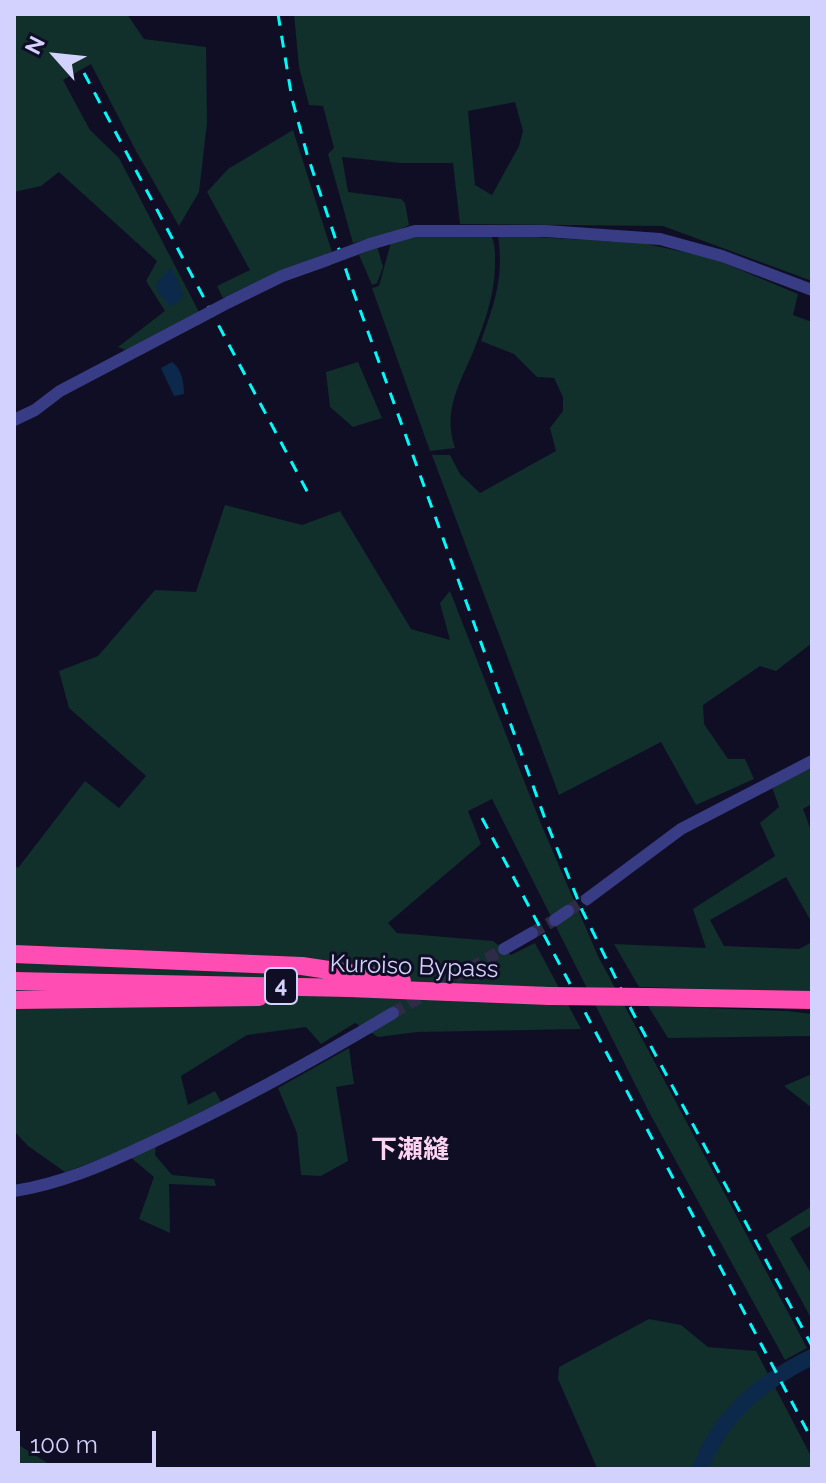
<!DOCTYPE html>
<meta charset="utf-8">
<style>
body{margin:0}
#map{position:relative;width:826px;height:1483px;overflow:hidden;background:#100e25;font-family:Raleway,sans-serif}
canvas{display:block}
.frame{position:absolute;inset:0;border:16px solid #d3d2ff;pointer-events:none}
.north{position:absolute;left:16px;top:16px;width:80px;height:80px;-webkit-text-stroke:6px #100e25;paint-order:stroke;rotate:297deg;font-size:22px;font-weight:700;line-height:32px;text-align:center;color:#d3d2ff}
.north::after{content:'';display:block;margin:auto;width:28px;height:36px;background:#d3d2ff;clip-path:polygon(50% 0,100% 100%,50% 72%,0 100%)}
.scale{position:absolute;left:16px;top:1431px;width:140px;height:36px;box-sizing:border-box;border:4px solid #d3d2ff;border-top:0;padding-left:10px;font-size:24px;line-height:28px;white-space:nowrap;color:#d3d2ff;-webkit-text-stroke:6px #100e25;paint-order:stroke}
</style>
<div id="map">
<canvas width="826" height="1483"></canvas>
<div class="frame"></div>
<div class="north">N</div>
<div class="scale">100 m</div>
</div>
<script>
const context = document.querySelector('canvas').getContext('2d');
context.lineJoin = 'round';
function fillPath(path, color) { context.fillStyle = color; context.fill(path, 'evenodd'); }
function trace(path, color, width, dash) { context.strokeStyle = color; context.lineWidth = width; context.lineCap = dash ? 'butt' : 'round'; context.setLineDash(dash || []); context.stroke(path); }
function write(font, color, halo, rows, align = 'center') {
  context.font = font + ' Raleway,"Noto Sans JP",sans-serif'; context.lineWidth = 6; context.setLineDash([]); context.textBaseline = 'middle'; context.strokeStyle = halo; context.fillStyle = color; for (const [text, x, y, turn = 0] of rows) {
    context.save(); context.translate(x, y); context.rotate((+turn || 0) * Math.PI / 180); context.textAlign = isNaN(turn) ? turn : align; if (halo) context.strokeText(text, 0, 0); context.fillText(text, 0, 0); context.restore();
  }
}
const green = new Path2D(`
 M14,14h113l17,25 62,8 1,76 -8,69 -20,34 -43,-75 -45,-87 -28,16 27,50 29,28 80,154 -71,39 -10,-4 47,-36 -19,-30 11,-20 -98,-89 -18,14 -27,6z
 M294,14h518v267l-149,-55 -203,-2 -7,-61h-52l-59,-6 6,35 53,7 4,4 4,22 -18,9 -38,9 -25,-89 6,-6 -11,-42 -14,-1 -10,-38zM515,102l8,29 -4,15 -27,49 -17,-10 -7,-74z
 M293,130l39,122 -57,21 -52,25 -6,-12 33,-16 -43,-78 21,-23z
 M415,234l77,3c4,11 3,20 3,31 -1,27 -10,54 -20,79 -14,36 -33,61 -20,101l-25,3 -58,-163 7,-2 12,-44z
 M498,235l144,8 70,15 86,36 -5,21 19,7v321l-36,28 -16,-5 -57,39 1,19 24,35h17l9,20 -58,26 -35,-63 -102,53 -127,-340h18l10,19 20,19 76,-42 -6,-23 13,-17v-14l-9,-19 -17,-1 -23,-23 -33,-13c14,-39 23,-63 17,-106z
 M377,246l6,21 -6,16 -5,2 -13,-30z
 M358,362l24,56 -29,9 -23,-20 -4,-35z
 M225,505l77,20 38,-14 71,118 39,11 -10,-37 10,-12 91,233 57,132 209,392 -22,12 -136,-248 -157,-313 -24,12 13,33 -93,79 9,10 96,8 18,14 24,-12 46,86 -164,3 -39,5 -23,-14 -34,21 -15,-17 -59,8 -66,41 7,29 27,-14 6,11 -64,32 -2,21 17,20 42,4 2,7 -47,-2 1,49 -31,-14 15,-42 -31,-26 -58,21 -37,-26 -14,-15v-266l4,3 67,-87 34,27 27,-32 -77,-68 -10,-37 39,-15 57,-66 41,2z
 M812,768v36l-9,5 9,24v90l-26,-46 -76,43 14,26 75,3 13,-7v50l-173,-5 -25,-43 92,4 -13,-39 82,-53 -15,-33 19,-16 -7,-20z
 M648,1006l139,5 25,3v22l-144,2z
 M349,1048l5,36 -18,3 12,74 -27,15 -20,-1 -4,-42 -19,-45z
 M812,1074v34l-28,-22z
 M812,1206v19l-22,13 22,37v45l-46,-85z
 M649,1319l32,6 27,22 48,4 56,107v11l-215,-1 -39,-89 1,-12z
 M14,1442l43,27h-43z`);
const water = new Path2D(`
 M171,267l13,28 -8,9 -7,2 -12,-16 -1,-6z
 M172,362c10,7 12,21 12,32l-10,2 -13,-28z`);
const river = new Path2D(`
 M700,1469c20,-53 61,-87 112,-112`);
const minorTunnel = new Path2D(`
 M568,911l19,-12
 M532,933l23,-13
 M393,1013l111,-64`);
const minor = new Path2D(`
 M370,244l45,-13h131l114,8 62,17 90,34
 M229,302l53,-26 45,-16
 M14,420l21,-10 25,-19 137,-72
 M587,899l94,-70 131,-68
 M555,920l13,-9
 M504,949l28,-16
 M14,1191c46,-7 90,-26 132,-46 85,-39 167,-84 247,-132`);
const highway = new Path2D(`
 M14,954l288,12 100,15
 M14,981l335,7 200,8
 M647,997l165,3
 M14,1000l245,-3`);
const rail = new Path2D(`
 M278,14l14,85 15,55 44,131 193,531 38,94 50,101 180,335
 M84,73l224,420
 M482,818l330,622`);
const minorBridge = new Path2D(`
 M327,260l43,-16
 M197,319l32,-17`);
const highwayBridge = new Path2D(`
 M549,996l98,1`);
const shields = [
 [281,986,32]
];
const shieldNames = [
 ["4",281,986]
];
const streetNames = [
 ["Kuroiso Bypass",414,967,2]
];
const neighbourhoodNames = [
 ["下瀬縫",410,1150]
];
fillPath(green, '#112f2b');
fillPath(water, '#0c294b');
trace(river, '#0c294b', 16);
trace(minorTunnel, '#2d2b46', 12, [12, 6]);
trace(minor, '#383c85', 12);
trace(highway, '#ff4db3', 18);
trace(rail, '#00fbfd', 3, [12, 10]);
trace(minorBridge, '#383c85', 12);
trace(highwayBridge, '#ff4db3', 18);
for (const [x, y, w] of shields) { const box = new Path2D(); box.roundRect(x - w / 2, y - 18, w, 36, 6); context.fillStyle = '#100e25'; context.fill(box); trace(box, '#d3d2ff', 2); }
write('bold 22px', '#d3d2ff', null, shieldNames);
write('24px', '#d3d2ff', '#100e25', streetNames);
write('bold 26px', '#ffd4f3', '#100e25', neighbourhoodNames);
</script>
